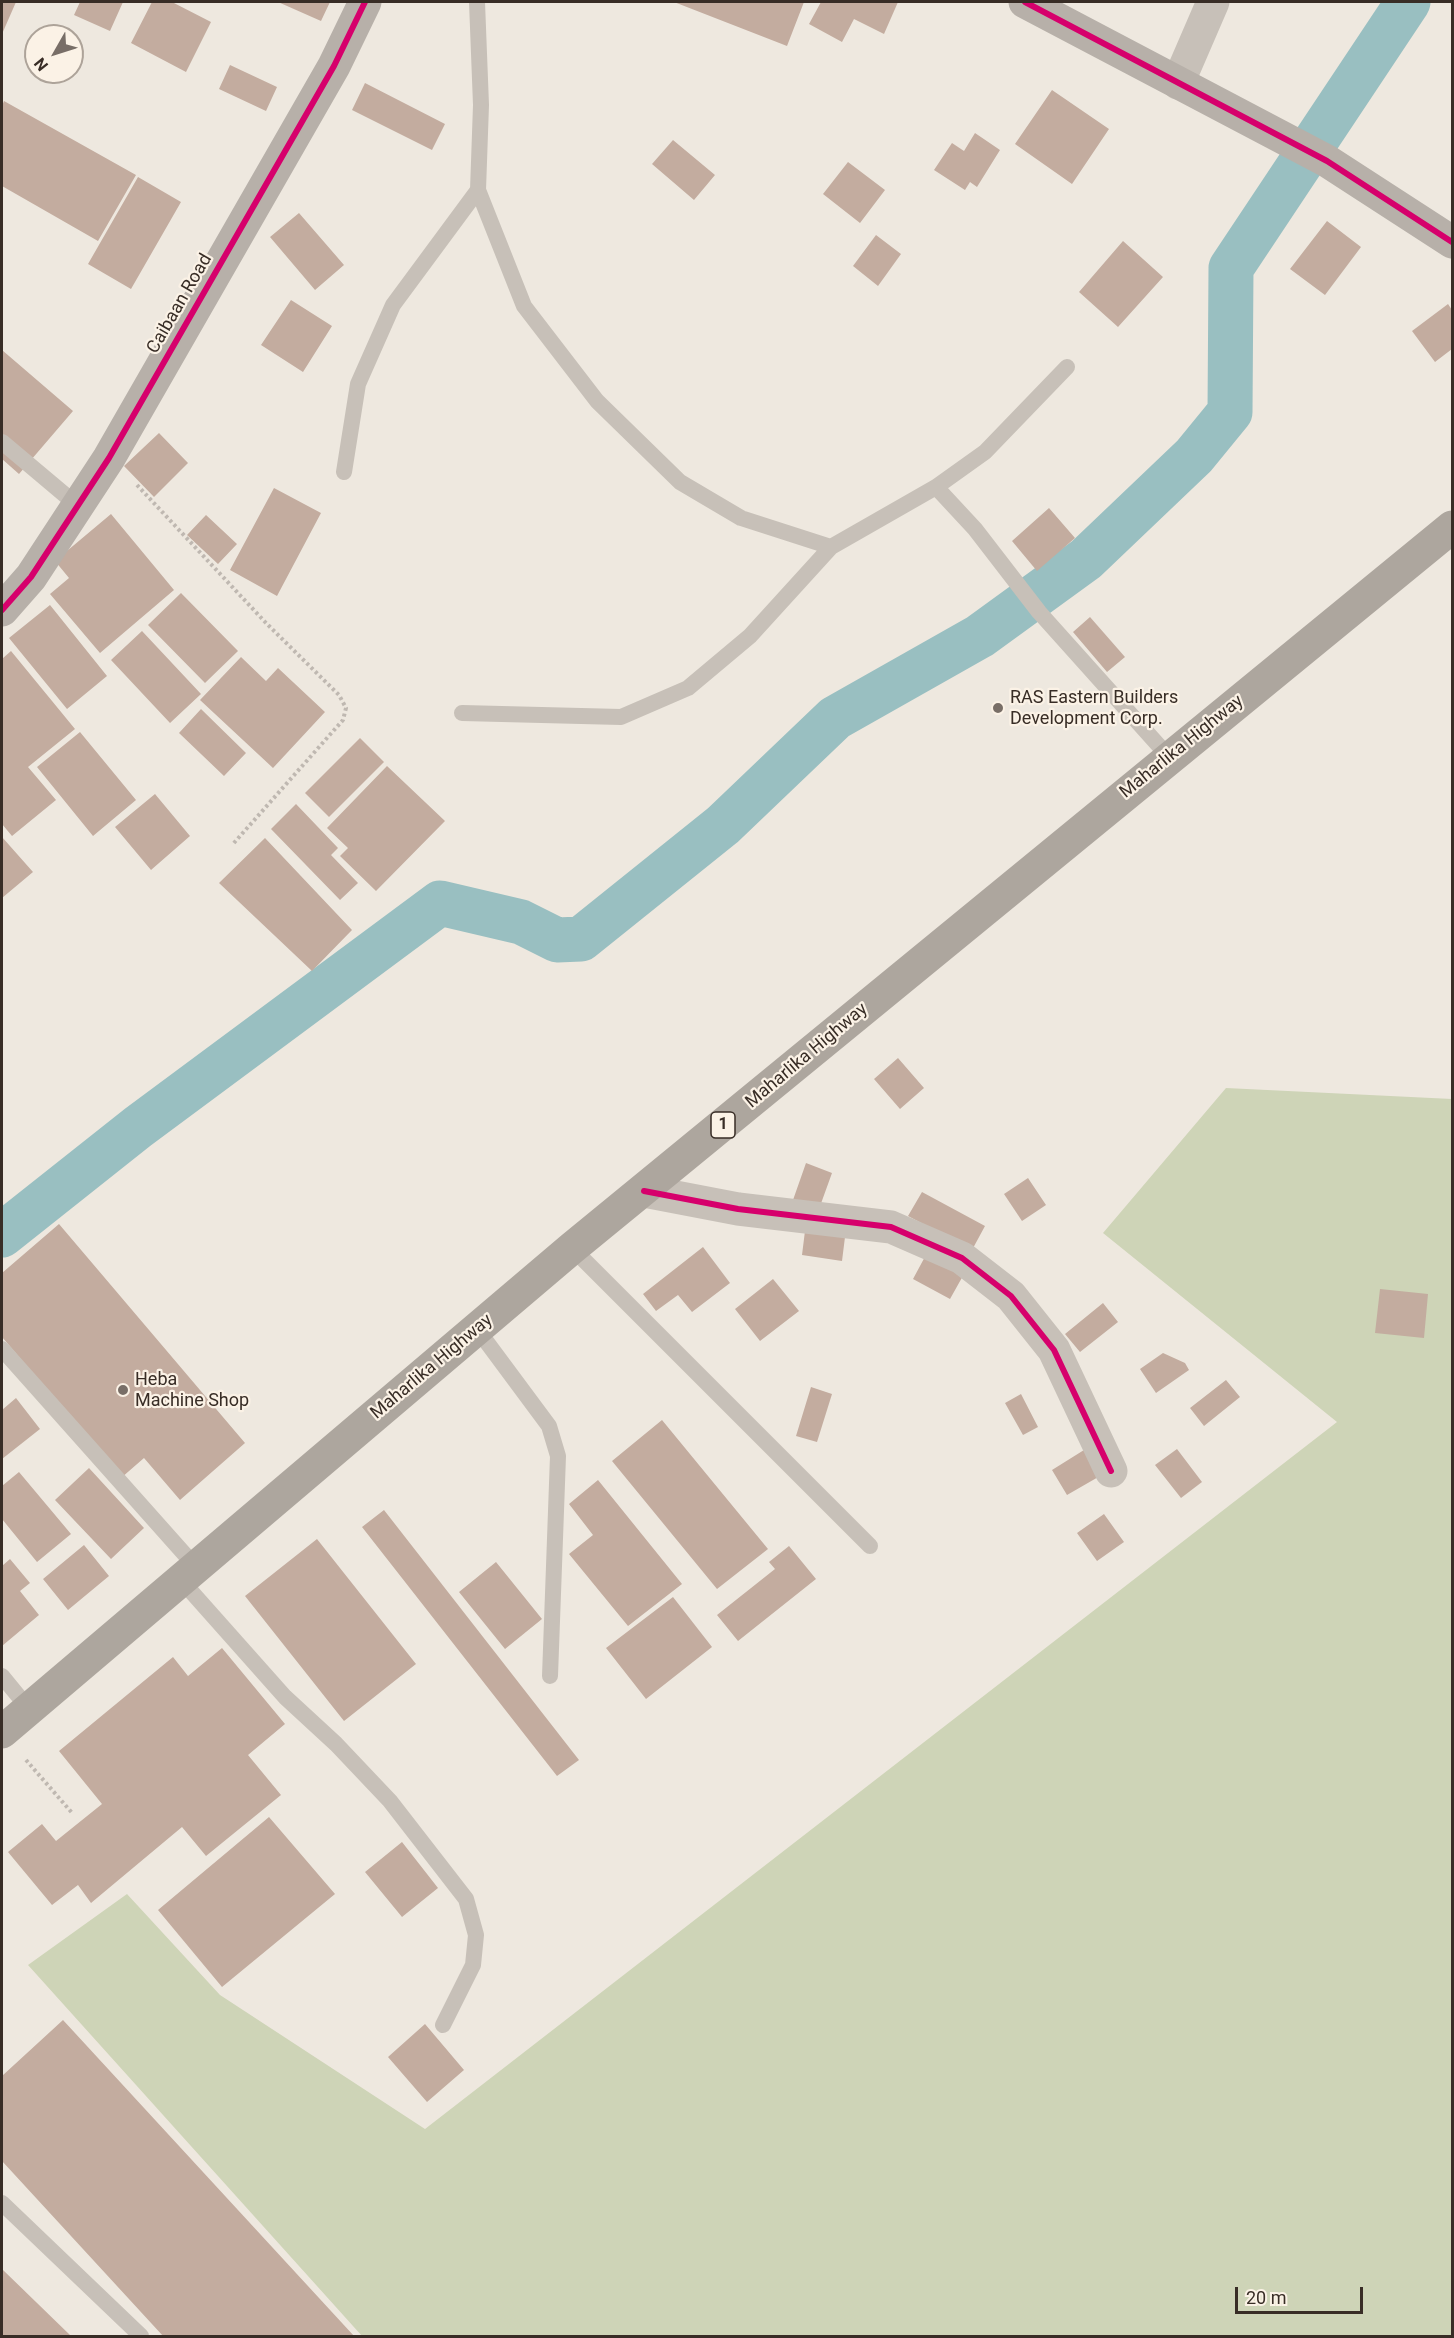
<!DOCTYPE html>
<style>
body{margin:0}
#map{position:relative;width:1454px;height:2338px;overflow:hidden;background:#eee8df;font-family:Roboto,sans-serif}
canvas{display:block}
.frame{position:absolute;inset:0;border:3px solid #382d26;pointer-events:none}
.north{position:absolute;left:24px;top:24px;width:60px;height:60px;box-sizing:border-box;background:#fbf2e6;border:2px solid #ada399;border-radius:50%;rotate:231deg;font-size:16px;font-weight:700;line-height:24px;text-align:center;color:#382d26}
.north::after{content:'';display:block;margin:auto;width:21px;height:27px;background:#786e67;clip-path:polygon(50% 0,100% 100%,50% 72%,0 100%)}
.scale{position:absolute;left:1235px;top:2287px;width:128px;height:27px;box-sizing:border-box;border:3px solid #382d26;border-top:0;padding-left:8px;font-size:18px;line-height:21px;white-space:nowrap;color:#382d26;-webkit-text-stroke:4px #fbf2e6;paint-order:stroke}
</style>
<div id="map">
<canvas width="1454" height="2338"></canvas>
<div class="frame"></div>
<div class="north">N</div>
<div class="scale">20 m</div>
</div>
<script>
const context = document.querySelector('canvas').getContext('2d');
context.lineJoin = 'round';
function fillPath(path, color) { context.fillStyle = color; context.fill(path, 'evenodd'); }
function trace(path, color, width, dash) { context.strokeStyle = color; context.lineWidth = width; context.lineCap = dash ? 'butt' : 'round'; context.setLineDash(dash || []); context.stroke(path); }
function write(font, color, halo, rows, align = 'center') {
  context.font = font + ' Roboto,sans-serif'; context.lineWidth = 4.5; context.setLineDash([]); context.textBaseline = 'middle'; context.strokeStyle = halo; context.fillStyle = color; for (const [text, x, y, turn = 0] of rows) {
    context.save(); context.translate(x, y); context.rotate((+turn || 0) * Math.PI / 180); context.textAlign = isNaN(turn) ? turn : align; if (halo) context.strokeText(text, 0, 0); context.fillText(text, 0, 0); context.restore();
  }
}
const green = new Path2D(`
 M1226,1088l226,11v1237h-1090l-334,-371 99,-71 93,101 205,134 912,-707 -234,-189z`);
const canal = new Path2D(`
 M2,1235l136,-108 302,-224 81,19 36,18 24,-1 142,-114 112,-107 145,-82 106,-77 108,-103 36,-44 1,-144 177,-266`);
const building = new Path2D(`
 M2,2h14l-14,32z
 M80,2h43l-13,29 -36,-16z
 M152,2h20l39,20 -25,50 -55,-29z
 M278,2h52l-9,19z
 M674,2h130l-17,44z
 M821,2h77l-14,32 -30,-15 -12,23 -33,-18z
 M230,65l47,22 -11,24 -47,-22z
 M365,83l80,41 -13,26 -80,-40z
 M1052,90l57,39 -37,55 -57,-40z
 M4,101l132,74 -38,66 -96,-55v-80z
 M975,133l25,17 -23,37 -7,-5 -5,8 -31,-20 18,-27 12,8z
 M673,140l42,35 -21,25 -42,-36z
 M848,162l37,28 -25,33 -37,-29z
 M138,177l43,25 -50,87 -43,-25z
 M299,213l45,52 -29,25 -45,-53z
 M1327,221l34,26 -36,48 -35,-26z
 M876,235l25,19 -23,32 -25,-20z
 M1123,241l40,36 -45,50 -39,-35z
 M291,300l41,26 -29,46 -42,-27z
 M1448,304l4,6v39l-17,13 -23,-31z
 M2,350l71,61 -54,63 -17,-15z
 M159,433l29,30 -34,34 -30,-31z
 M274,488l47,25 -44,83 -47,-26z
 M1049,508l26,30 -38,33 -25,-30z
 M111,514l63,76 -74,63 -50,-59 19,-16 -14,-17z
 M206,515l31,29 -19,20 -31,-29z
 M181,593l57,58 -33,32 -57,-58z
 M50,605l57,71 -40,33 -58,-71z
 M1090,617l35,40 -18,15 -34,-40z
 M142,631l59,63 -31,29 -59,-63z
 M11,651l64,78 -47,38 28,33 -44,36 -10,-12v-165z
 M241,657l25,24 12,-13 47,44 -52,56 -73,-68z
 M201,709l45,44 -22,23 -45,-43z
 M80,732l56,68 -43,36 -56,-69z
 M360,738l24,24 -55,55 -24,-24z
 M387,766l58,55 -69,70 -36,-35 8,-8 -21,-20z
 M155,794l35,42 -39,34 -36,-43z
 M296,804l42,44 -7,7 27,28 -18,17 -69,-71z
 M2,837l31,35 -31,26z
 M265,838l87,92 -40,41 -93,-88z
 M898,1058l26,30 -24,21 -26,-30z
 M806,1163l26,10 -13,36 -26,-9z
 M1028,1178l18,27 -24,16 -18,-27z
 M922,1192l63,34 -13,24 -64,-34z
 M59,1224l186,219 -65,57 -36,-42 -23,20 -119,-141v-64z
 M805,1231l40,6 -3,24 -40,-6z
 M703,1247l27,36 -38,29 -14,-17 -22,16 -13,-17z
 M927,1253l37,21 -14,25 -37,-20z
 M773,1279l26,32 -39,30 -25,-32z
 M1380,1289l48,5 -4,44 -49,-5z
 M1103,1303l15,19 -38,30 -15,-18z
 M1163,1353l22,10 4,7 -33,23 -16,-24z
 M1226,1380l14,17 -36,29 -14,-18z
 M811,1387l21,7 -15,48 -21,-6z
 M1021,1394l17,33 -15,8 -18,-32z
 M16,1398l24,31 -38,30v-49z
 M662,1420l106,129 -51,40 -105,-128z
 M1177,1449l25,33 -21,16 -26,-33z
 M1084,1450l16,26 -33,19 -15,-25z
 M89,1468l55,60 -33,31 -56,-59z
 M19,1472l52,62 -34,28 -35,-43v-33z
 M598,1480l84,104 -54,42 -59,-72 24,-19 -24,-31z
 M384,1510l195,250 -22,16 -195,-249z
 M1104,1514l20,28 -27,19 -20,-28z
 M317,1539l99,125 -72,57 -99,-125z
 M84,1545l25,31 -41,34 -25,-31z
 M789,1546l27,33 -78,62 -21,-26 58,-46 -6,-7z
 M10,1559l20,24 -10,8 19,24 -37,31v-80z
 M496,1562l46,57 -37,30 -46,-57z
 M673,1597l39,50 -66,52 -40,-51z
 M222,1648l63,76 -37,31 33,40 -75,61 -24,-29 -91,76 -13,-18 -26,20 -44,-53 34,-28 14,17 46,-37 -43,-53 114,-94 15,19z
 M269,1817l66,77 -113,93 -64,-77z
 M402,1842l36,46 -36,29 -37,-45z
 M63,2020l291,316h-191l-161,-175v-85z
 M425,2024l39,46 -37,32 -39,-45z
 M2,2269l69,67h-69z`);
const path = new Path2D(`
 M137,485l129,138 73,72 7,13 -3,12 -110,124
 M26,1760l47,54`);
const lane = new Path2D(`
 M477,2l4,103 -3,85 46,116 73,95 83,81 61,36 90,29 105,-60 49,-35 82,-85
 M2,442l75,63
 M344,472l14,-88 35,-79 85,-115
 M936,487l39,42 64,83 130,145
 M462,713l159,4 67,-29 62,-52 81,-89
 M572,1248l298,298
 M477,1329l72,97 9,30 -8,220
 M2,1349l194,218
 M181,1580l104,117 51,47 54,57 76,98 10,36 -3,30 -30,60
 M2,1676l27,33
 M2,2203l139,133`);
const street = new Path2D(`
 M1178,83l35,-81
 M644,1191l94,18 153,18 71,31 49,38 43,54 57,121`);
const secondary = new Path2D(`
 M1025,2l302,159 125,81
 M2,610l29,-33 78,-119 225,-392 31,-64`);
const highway = new Path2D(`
 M2,1732l570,-484 880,-721`);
const cycleway = new Path2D(`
 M1025,2l302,159 125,81
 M2,610l29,-33 78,-119 225,-392 31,-64
 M644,1191l94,18 153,18 71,31 49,38 43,54 57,121`);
const markers = [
 [998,708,6,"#786e67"],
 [123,1390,6,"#786e67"]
];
const shields = [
 [723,1125,24]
];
const shieldNames = [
 ["1",723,1125]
];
const streetNames = [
 ["Caibaan Road",180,304,-60],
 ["Maharlika Highway",1182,747,-39],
 ["Maharlika Highway",807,1056,-40],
 ["Maharlika Highway",432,1367,-40]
];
const poiNames = [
 ["RAS Eastern Builders",1010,698],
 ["Development Corp.",1010,719],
 ["Heba",135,1380],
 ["Machine Shop",135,1401]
];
fillPath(green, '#ced4b7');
trace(canal, '#99bfc1', 45);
fillPath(building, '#c3ac9f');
trace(path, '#bfb8b1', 4, [3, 3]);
trace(lane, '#c7c0b8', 16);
trace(street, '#c7c0b8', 33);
trace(secondary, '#b7b0a9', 33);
trace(highway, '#ada69e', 33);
trace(cycleway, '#d6006c', 6);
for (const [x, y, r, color] of markers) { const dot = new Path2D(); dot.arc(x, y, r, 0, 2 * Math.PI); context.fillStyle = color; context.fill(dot); trace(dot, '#fbf2e6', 2); }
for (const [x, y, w] of shields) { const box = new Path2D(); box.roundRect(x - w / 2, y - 13, w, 26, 4.5); context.fillStyle = '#fbf2e6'; context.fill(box); trace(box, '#382d26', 1.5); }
write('bold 16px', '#382d26', null, shieldNames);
write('18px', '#382d26', '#fbf2e6', streetNames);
write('18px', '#382d26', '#fbf2e6', poiNames, 'left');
</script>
